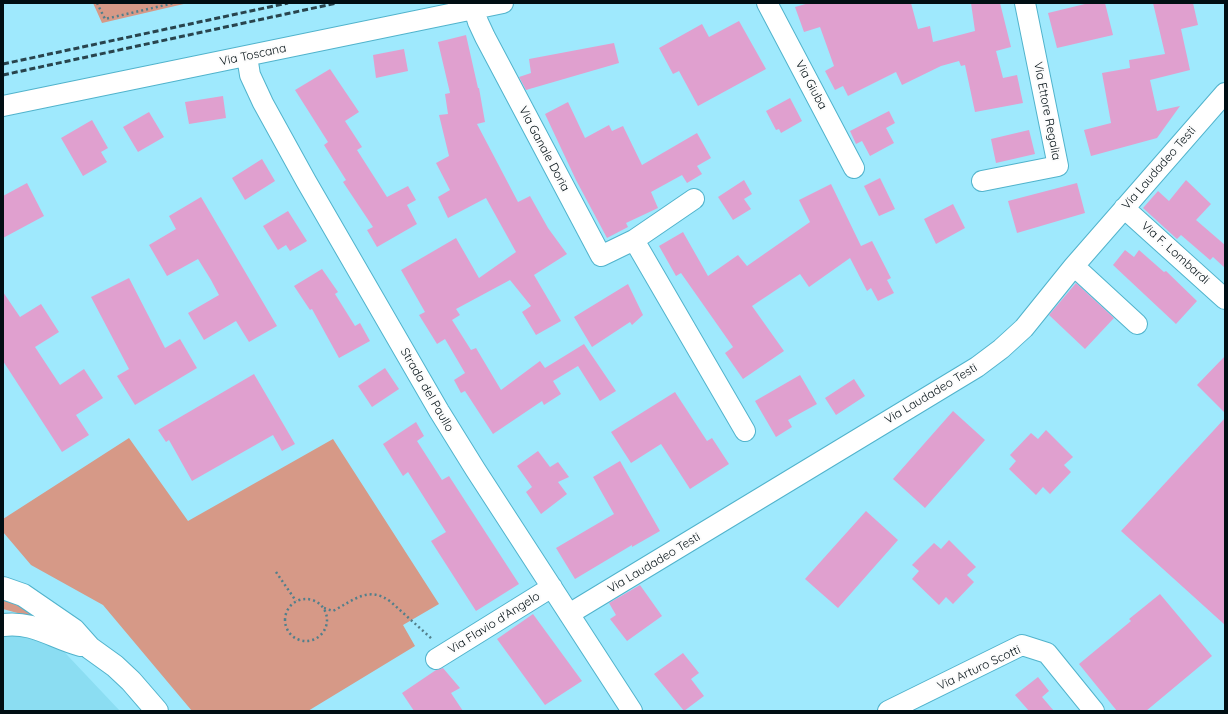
<!DOCTYPE html>
<style>
body{margin:0}
#map{position:relative;width:1228px;height:714px;overflow:hidden;background:#9fe9fd;font-family:Quicksand,sans-serif}
canvas{display:block}
.frame{position:absolute;inset:0;border:4px solid #000e13;pointer-events:none}
</style>
<div id="map">
<canvas width="1228" height="714"></canvas>
<div class="frame"></div>
</div>
<script>
const context = document.querySelector('canvas').getContext('2d');
context.lineJoin = 'round';
function fillPath(path, color) { context.fillStyle = color; context.fill(path, 'evenodd'); }
function trace(path, color, width, dash) { context.strokeStyle = color; context.lineWidth = width; context.lineCap = dash ? 'butt' : 'round'; context.setLineDash(dash || []); context.stroke(path); }
function write(font, color, halo, rows, align = 'center') {
  context.font = font + ' Quicksand,sans-serif'; context.lineWidth = 4; context.setLineDash([]); context.textBaseline = 'middle'; context.strokeStyle = halo; context.fillStyle = color; for (const [text, x, y, turn = 0] of rows) {
    context.save(); context.translate(x, y); context.rotate((+turn || 0) * Math.PI / 180); context.textAlign = isNaN(turn) ? turn : align; if (halo) context.strokeText(text, 0, 0); context.fillText(text, 0, 0); context.restore();
  }
}
const built = new Path2D(`
 M3,632l49,7 68,72h-117z`);
const green = new Path2D(`
 M93,3h95l-86,20z
 M129,438l59,83 145,-82 106,165 -36,21 12,21 -107,65h-116l-89,-106 -72,-40 -28,-33v-13z
 M3,595l36,24 -36,-10z`);
const building = new Path2D(`
 M809,3h102l7,26 12,-3 3,16 42,-11 -4,-28h29l11,44 -15,4 7,27 14,-3 6,28 -48,9 -10,-47 -4,1 -2,-5 -18,5 -39,19 -6,-13 -48,24 -5,-10 -8,4 -10,-19 9,-5 -14,-39 -16,5 -9,-25z
 M1089,3h16l8,32 -56,13 -9,-35z
 M1153,3h40l5,22 -17,4 9,41 -40,10 7,31 23,-5 -23,32 -66,18 -7,-26 27,-7 -9,-50 28,-5 -1,-8 36,-6z
 M739,21l27,48 -68,37 -19,-35 -6,3 -14,-26 43,-24 7,13z
 M466,35l12,53h1l6,34 -8,2 41,78 12,-6 18,32 19,26 -33,21 27,46 -25,14 -14,-23 9,-6 -21,-26 -54,29 4,6 -8,5 19,30 5,-2 25,42 39,-29 5,7 39,-24 32,47 -16,10 -22,-35 -25,15 8,13 -17,11 -2,-4 -49,33 -28,-43 -4,2 -7,-13 11,-7 -20,-34 -8,5 -18,-29 6,-3 -24,-42 55,-32 23,40 37,-26 -30,-54 -38,20 -10,-21 12,-7 -14,-27 13,-7 -10,-41 9,-1 -3,-20 5,-1 -12,-51z
 M614,43l5,20 -93,27 -7,-13 12,-4 -2,-14z
 M404,49l4,22 -32,7 -3,-23z
 M330,69l29,43 -14,9 17,26 -5,3 30,47 21,-11 8,14 -9,5 10,19 -40,23 -10,-17 6,-3 -30,-45 3,-2 -22,-35 4,-3 -33,-52z
 M223,96l3,22 -37,6 -4,-22z
 M790,98l12,23 -21,12 -2,-4 -3,1 -10,-19z
 M568,102l17,36 24,-13 3,6 11,-5 19,39 55,-32 14,25 -14,8 5,8 -15,9 -5,-8 -31,17 7,16 -32,15 2,4 -21,11 -31,-58 -31,-66z
 M889,111l6,12 -9,5 8,15 -24,13 -8,-15 -6,3 -6,-13z
 M149,112l15,25 -26,15 -15,-25z
 M92,120l16,28 -7,4 6,10 -24,14 -22,-38z
 M1029,130l6,24 -39,9 -5,-24z
 M262,159l13,22 -30,19 -13,-22z
 M880,178l15,31 -16,7 -15,-30z
 M744,180l8,14 -8,5 7,10 -18,11 -15,-23z
 M1186,180l25,24 -15,16 29,25v23l-12,-11 -3,3 -29,-25 -4,4 -34,-31 15,-17 11,10z
 M27,183l17,33 -41,22v-42z
 M1077,183l8,30 -68,20 -9,-32z
 M831,184l30,62 11,-5 19,37 -4,2 7,13 -16,8 -7,-13 -4,3 -17,-33 -41,29 -9,-13 -48,32 32,45 -41,28 -18,-26 8,-6 -52,-74 -5,3 -17,-30 24,-14 25,44 30,-21 9,11 63,-44 -11,-22z
 M201,197l76,129 -28,16 -13,-21 -32,19 -16,-27 31,-18 -8,-15 -13,-21 -31,17 -18,-31 27,-16 -7,-13z
 M953,204l12,24 -29,16 -12,-25z
 M288,211l19,30 -17,10 -4,-6 -8,5 -15,-24z
 M1125,250l9,7 5,-7 25,22 2,-1 31,30 -21,23 -63,-59z
 M322,269l16,23 -3,2 20,32 5,-3 10,18 -31,17 -27,-49 -2,1 -16,-24z
 M129,278l36,70 15,-9 17,29 -62,37 -18,-29 12,-7 -38,-72z
 M1076,283l38,35 -29,31 -36,-34z
 M628,284l15,31 -11,10 -2,-3 -38,25 -18,-30z
 M3,292l17,25 21,-13 18,28 -24,15 25,38 24,-16 19,29 -27,17 13,20 -27,17 -59,-91z
 M1225,356v57l-28,-28z
 M385,368l14,21 -27,18 -14,-21z
 M254,374l41,70 -13,7 -9,-16 -81,46 -23,-41 -3,2 -8,-12z
 M800,375l17,29 -29,16 4,7 -16,10 -21,-36z
 M854,379l11,17 -29,19 -11,-17z
 M675,392l32,49 5,-3 17,26 -39,25 -29,-45 -30,19 -20,-31z
 M953,411l32,29 -60,68 -32,-29z
 M1225,418v207l-104,-94z
 M416,422l8,14 -7,5 25,39 7,-4 70,108 -43,27 -45,-70 15,-9 -38,-60 -5,4 -20,-32z
 M1046,430l27,27 -9,8 7,7 -21,22 -7,-7 -7,8 -27,-26 7,-8 -6,-6 21,-22 7,6z
 M538,451l12,16 8,-5 11,15 -11,5 9,12 -26,20 -15,-22 6,-5 -15,-21z
 M620,461l40,70 -28,16v-2l-57,34 -19,-31 58,-34 -21,-37z
 M866,511l32,29 -60,68 -33,-29z
 M949,540l27,27 -9,8 7,7 -21,22 -7,-7 -7,8 -27,-26 7,-8 -7,-6 22,-22 7,6z
 M640,585l22,31 -35,25 -17,-22 6,-4 -7,-12z
 M1160,594l52,62 -66,55h-29l-38,-47 52,-43 -2,-2z
 M533,614l49,67 -37,24 -48,-66z
 M683,653l16,20 -8,6 13,17 -20,15 -30,-37z
 M443,668l17,20 -9,5 12,18h-49l-12,-18 34,-23z
 M1038,677l11,14 -7,6 12,14h-25l-14,-16z`);
const path = new Path2D(`
 M97,3l8,16 69,-16
 M276,572l20,29
 M285 620a21 21 0 1 1 42 0a21 21 0 1 1-42 0Z
 M324,608l9,3c21,-11 36,-26 58,-9l41,37`);
const minor = new Path2D(`
 M767,3l87,165
 M474,9l4,13 7,15 116,219 33,-16 111,191
 M247,56l3,19 13,28 43,78 133,230 36,58 157,242
 M3,106l500,-103
 M982,181l76,-15 -33,-163
 M1124,208l101,91
 M634,240l60,-41
 M1074,266l63,58
 M569,614l408,-247 24,-18 23,-21 50,-62 151,-173
 M436,659l116,-72
 M888,711l134,-66 25,8 47,58`);
const secondary = new Path2D(`
 M3,588l20,7 51,35 16,18 25,18 16,15 26,30
 M3,625c31,-4 50,13 78,20`);
const rail = new Path2D(`
 M3,64l285,-61
 M3,75l334,-72`);
const streetNames = [
 ["Via Toscana",253,55,-12],
 ["Via Giuba",811,85,62],
 ["Via Ettore Regalia",1047,111,79],
 ["Via Ganale Doria",544,149,62],
 ["Via Laudadeo Testi",1159,168,-49],
 ["Via F. Lombardi",1175,253,42],
 ["Strada del Paullo",427,390,60],
 ["Via Laudadeo Testi",931,394,-31],
 ["Via Laudadeo Testi",654,563,-31],
 ["Via Flavio d'Angelo",494,623,-32],
 ["Via Arturo Scotti",979,668,-25]
];
fillPath(built, '#8bddf2');
fillPath(green, '#d69987');
fillPath(building, '#e0a0cf');
trace(minor, '#51b3cc', 22);
trace(secondary, '#51b3cc', 24);
trace(path, '#527f8b', 2.5, [2, 3]);
trace(minor, '#fff', 20);
trace(secondary, '#fff', 22);
trace(rail, '#28444d', 3, [6, 3]);
write('12px', '#000e13', '#fcfcfc', streetNames);
</script>
